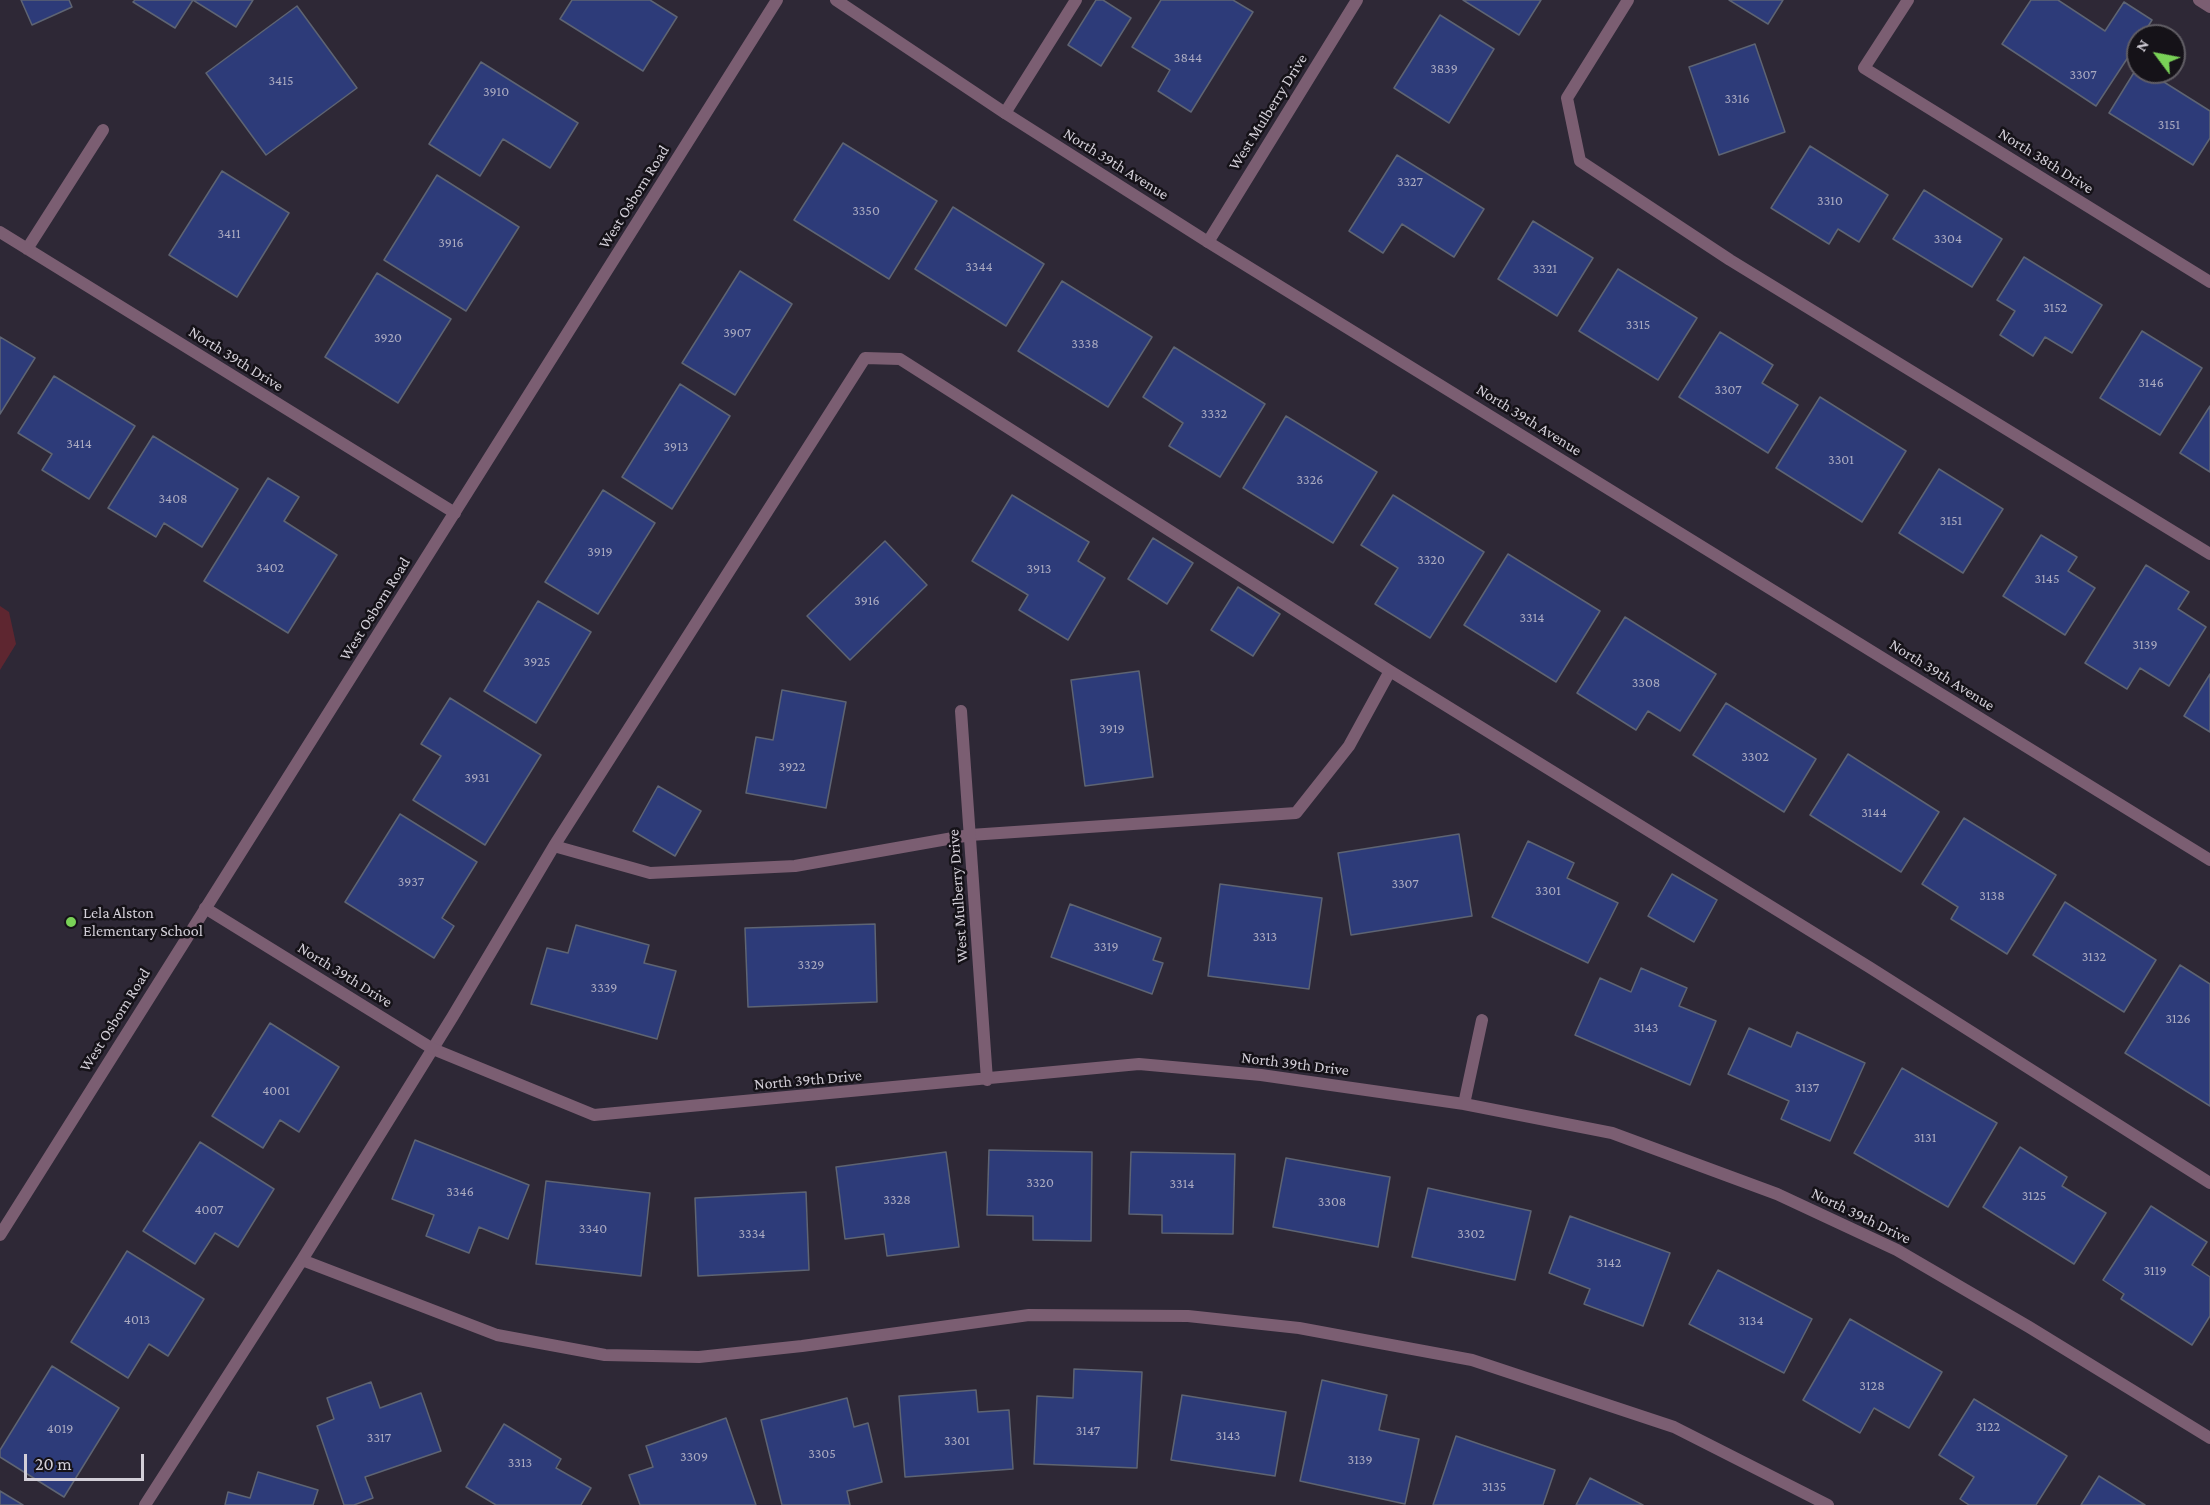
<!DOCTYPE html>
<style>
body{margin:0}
#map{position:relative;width:2210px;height:1505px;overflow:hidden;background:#2e2836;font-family:"Crimson Pro",serif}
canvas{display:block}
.north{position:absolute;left:2126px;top:24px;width:60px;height:60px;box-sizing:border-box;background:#151218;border:2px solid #615e65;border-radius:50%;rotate:302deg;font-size:16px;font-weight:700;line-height:24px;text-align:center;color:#d3cfd8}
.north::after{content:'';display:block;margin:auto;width:21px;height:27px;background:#79d157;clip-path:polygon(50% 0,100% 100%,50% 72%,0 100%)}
.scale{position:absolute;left:24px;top:1454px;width:120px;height:27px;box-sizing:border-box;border:3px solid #d3cfd8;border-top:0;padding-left:8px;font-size:18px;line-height:21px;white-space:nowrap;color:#d3cfd8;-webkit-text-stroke:4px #151218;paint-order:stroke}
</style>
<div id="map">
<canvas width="2210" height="1505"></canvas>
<div class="north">N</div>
<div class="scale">20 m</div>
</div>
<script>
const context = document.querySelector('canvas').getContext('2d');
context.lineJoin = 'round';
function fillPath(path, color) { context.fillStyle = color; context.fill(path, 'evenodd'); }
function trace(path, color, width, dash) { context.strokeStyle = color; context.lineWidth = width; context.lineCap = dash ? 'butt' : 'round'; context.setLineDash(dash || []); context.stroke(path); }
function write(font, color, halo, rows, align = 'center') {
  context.font = font + ' "Crimson Pro",serif'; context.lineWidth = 5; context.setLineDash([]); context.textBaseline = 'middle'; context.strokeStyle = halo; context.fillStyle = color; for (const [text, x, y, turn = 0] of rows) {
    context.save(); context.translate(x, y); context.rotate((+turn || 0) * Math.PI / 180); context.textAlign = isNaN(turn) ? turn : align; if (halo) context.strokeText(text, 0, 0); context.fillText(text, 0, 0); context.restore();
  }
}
const green = new Path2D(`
 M0,606l9,6 7,32 -16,26z`);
const building = new Path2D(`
 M21,0h48l3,7 -40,18z
 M135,0h118l-17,27 -43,-27 -18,28 -42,-26z
 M572,0h78l27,17 -34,54 -83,-52z
 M1096,0h7l28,18 -30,48 -33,-21z
 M1161,0h72l20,12 -62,100 -33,-21 12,-21 -38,-23z
 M1463,0h78l-22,35z
 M1729,0h54l-15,24z
 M2031,0h27l47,31 19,-29 28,18 -10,16h-4v6l-42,64 -94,-62z
 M297,6l60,82 -91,67 -60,-82z
 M1440,15l54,34 -45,74 -55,-35z
 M1755,44l30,88 -66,23 -30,-88z
 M481,62l97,61 -28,45 -47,-29 -23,37 -51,-32z
 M2138,66v6h10l62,39v27l-17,27 -84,-52z
 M843,143l94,58 -48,78 -95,-59z
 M1810,146l78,49 -29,47 -21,-13 -9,15 -58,-36z
 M1397,155l87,54 -30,48 -52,-33 -19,29 -34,-22z
 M222,171l67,42 -52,84 -68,-42z
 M437,175l82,52 -53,84 -82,-51z
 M1924,190l78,49 -30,48 -79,-48z
 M953,207l91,57 -38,62 -91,-57z
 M1533,221l60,37 -36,58 -59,-37z
 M2024,257l78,48 -30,48 -27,-16 -12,19 -33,-21 15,-24 -18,-11z
 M1618,269l79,49 -39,62 -79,-49z
 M740,271l52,33 -57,91 -53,-32z
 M377,273l74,46 -53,84 -73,-46z
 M1062,281l90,56 -44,70 -90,-56z
 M2142,331l60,37 -42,67 -60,-37z
 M1720,332l53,33 -11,18 36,22 -30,48 -89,-56z
 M0,337l35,21 -35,56z
 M1174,347l91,57 -45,73 -51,-31 14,-23 -40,-26z
 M54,376l81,50 -46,73 -47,-29 10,-16 -34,-21z
 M680,384l50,32 -58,93 -50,-32z
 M1820,397l86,54 -44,71 -86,-54z
 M2210,406v66l-30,-19z
 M1286,416l91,56 -44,71 -90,-55z
 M153,436l85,53 -36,58 -38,-24 -8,14 -48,-29z
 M1939,469l64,40 -40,64 -64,-40z
 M268,478l31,19 -15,24 53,34 -49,78 -84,-52z
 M603,490l52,33 -57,91 -53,-32z
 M1012,495l77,47 -11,19 27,17 -37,62 -49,-30 9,-15 -56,-34z
 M1393,495l91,57 -54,86 -55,-34 23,-36 -37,-23z
 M2041,535l36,22 -9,14 27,17 -30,47 -62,-39z
 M1153,538l40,25 -26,41 -39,-25z
 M885,541l42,44 -77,75 -43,-44z
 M1508,554l92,57 -44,71 -92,-57z
 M2146,565l43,27 -11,17 28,18 -37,59 -29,-18 -13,21 -42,-26z
 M1238,587l42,27 -27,42 -42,-26z
 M538,601l53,31 -55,91 -52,-32z
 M1625,617l91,57 -36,57 -32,-20 -12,19 -59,-37z
 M1139,671l14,106 -68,9 -14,-106z
 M2210,674v58l-26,-16z
 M782,690l64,12 -20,106 -80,-15 10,-56 17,3z
 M450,698l91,57 -56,90 -72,-45 28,-44 -20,-12z
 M1726,703l90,56 -32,53 -91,-57z
 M1848,754l91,58 -38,60 -91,-57z
 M658,786l43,25 -26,45 -42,-25z
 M400,814l77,48 -35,56 12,8 -20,32 -89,-56z
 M1964,818l92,57 -49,79 -56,-35 7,-12 -36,-23z
 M1459,834l13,82 -121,19 -13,-82z
 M1528,841l46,22 -7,15 51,25 -30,60 -96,-46z
 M1672,874l45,26 -23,42 -46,-26z
 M1220,884l102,14 -13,91 -101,-13z
 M2065,902l91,58 -32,52 -91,-57z
 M1070,904l91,34 -8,22 10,3 -11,31 -101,-37z
 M875,924l2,78 -129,5 -3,-79z
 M576,925l73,20 -5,18 32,8 -19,68 -126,-35 16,-56 21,5z
 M2180,965l30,19v122l-85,-53z
 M1641,968l46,20 -8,18 37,15 -26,64 -115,-50 25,-57 31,14z
 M270,1023l69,44 -40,65 -19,-12 -17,28 -51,-32z
 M1749,1028l42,19 6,-15 68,31 -35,78 -49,-22 8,-18 -61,-27z
 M1902,1068l95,55 -49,84 -94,-54z
 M415,1140l114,45 -21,54 -29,-12 -10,26 -43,-17 8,-21 -42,-16z
 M200,1142l74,47 -36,58 -23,-14 -20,31 -52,-33z
 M2020,1147l47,30 -5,9 44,27 -32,51 -91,-57z
 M989,1150l103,2 -1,89 -58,-1v-24l-46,-1z
 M946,1152l13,95 -72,9 -3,-22 -39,5 -9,-72z
 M1131,1152l104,2 -2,80 -71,-1v-18l-33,-1z
 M1286,1158l104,19 -12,70 -105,-20z
 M546,1181l104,12 -9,83 -105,-12z
 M1428,1188l103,23 -16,69 -103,-23z
 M806,1192l3,78 -111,6 -3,-78z
 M2151,1206l56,36 -15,23 18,12v39l-18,29 -71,-46 3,-5 -21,-14z
 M1570,1216l100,37 -27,73 -59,-22 6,-15 -41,-16z
 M127,1251l77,48 -36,57 -19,-12 -21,34 -57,-36z
 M1718,1270l94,49 -28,54 -95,-49z
 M1850,1319l92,53 -33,56 -35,-20 -14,25 -57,-33z
 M52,1366l67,42 -55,89 -64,-40v-7z
 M1074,1369l68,3 -5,96 -103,-4 3,-68 36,2z
 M1322,1380l65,15 -8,35 40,9 -14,65 -105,-23z
 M371,1382l9,26 41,-15 20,58 -76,26 8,21 -19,7h-10l-27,-79 17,-7 -7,-21z
 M976,1390l2,22 31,-2 4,59 -108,8 -6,-81z
 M1182,1395l104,17 -11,64 -104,-16z
 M847,1398l7,29 14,-4 14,59 -35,9 3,14h-68l-21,-85z
 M1974,1399l93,57 -31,49h-67l-9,-6 14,-22 -35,-22z
 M726,1418l30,87h-116l-11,-30 24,-8 -7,-21z
 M504,1424l57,35 -5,9 35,20 -10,17h-85l-30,-18z
 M1456,1436l99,34 -12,35h-110z
 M258,1472l60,18 -5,15h-88l3,-13 22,6z
 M2099,1476l46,29h-64z
 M1590,1478l53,27h-67z
 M0,1491l23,14h-23z`);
const service = new Path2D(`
 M1628,0l-61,98 13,63 150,99 480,294
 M2199,0l11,7
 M1005,113l71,-113
 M554,846l96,27 145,-7 175,-31 326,-22 53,-67 41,-75
 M302,1260l195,75 108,20 94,2 103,-11 227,-31 159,1 111,12 173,32 202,67 154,78
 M145,1505l157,-245 151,-244 101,-170 311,-488 35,1 490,312 479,296 341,216`);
const minor = new Path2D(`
 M1908,0l-44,68 346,214
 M0,232l455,281
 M1208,242l149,-242
 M27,249l76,-119
 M961,711l26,369
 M205,908l228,141 161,66 545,-51 122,11 203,29 148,29 165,61 120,56 132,77 181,111
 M1464,1104l18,-84`);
const tertiary = new Path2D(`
 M836,0l169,113 203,129 1002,618
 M0,1235l777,-1235`);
const markers = [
 [71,922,6,"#79d157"]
];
const numberNames = [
 ["3844",1188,58],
 ["3839",1444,69],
 ["3307",2083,75],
 ["3415",281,81],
 ["3910",496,92],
 ["3316",1737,99],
 ["3151",2169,125],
 ["3327",1410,182],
 ["3310",1830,201],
 ["3350",866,211],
 ["3411",229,234],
 ["3304",1948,239],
 ["3916",451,243],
 ["3344",979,267],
 ["3321",1545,269],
 ["3152",2055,308],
 ["3315",1638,325],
 ["3907",737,333],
 ["3920",388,338],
 ["3338",1085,344],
 ["3146",2151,383],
 ["3307",1728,390],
 ["3332",1214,414],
 ["3414",79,444],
 ["3913",676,447],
 ["3301",1841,460],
 ["3326",1310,480],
 ["3408",173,499],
 ["3151",1951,521],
 ["3919",600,552],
 ["3320",1431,560],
 ["3402",270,568],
 ["3913",1039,569],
 ["3145",2047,579],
 ["3916",867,601],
 ["3314",1532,618],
 ["3139",2145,645],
 ["3925",537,662],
 ["3308",1646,683],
 ["3919",1112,729],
 ["3302",1755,757],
 ["3922",792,767],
 ["3931",477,778],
 ["3144",1874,813],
 ["3937",411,882],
 ["3307",1405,884],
 ["3301",1548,891],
 ["3138",1992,896],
 ["3313",1265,937],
 ["3319",1106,947],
 ["3132",2094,957],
 ["3329",811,965],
 ["3339",604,988],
 ["3126",2178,1019],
 ["3143",1646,1028],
 ["3137",1807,1088],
 ["4001",276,1091],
 ["3131",1925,1138],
 ["3320",1040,1183],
 ["3314",1182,1184],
 ["3346",460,1192],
 ["3125",2034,1196],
 ["3328",897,1200],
 ["3308",1332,1202],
 ["4007",209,1210],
 ["3340",593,1229],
 ["3334",752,1234],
 ["3302",1471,1234],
 ["3142",1609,1263],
 ["3119",2155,1271],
 ["4013",137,1320],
 ["3134",1751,1321],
 ["3128",1872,1386],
 ["3122",1988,1427],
 ["4019",60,1429],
 ["3147",1088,1431],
 ["3143",1228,1436],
 ["3317",379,1438],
 ["3301",957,1441],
 ["3305",822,1454],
 ["3309",694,1457],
 ["3139",1360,1460],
 ["3313",520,1463],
 ["3135",1494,1487]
];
const streetNames = [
 ["West Mulberry Drive",1268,112,-58],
 ["North 38th Drive",2046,161,32],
 ["North 39th Avenue",1116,164,32],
 ["West Osborn Road",634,197,-58],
 ["North 39th Drive",236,359,32],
 ["North 39th Avenue",1529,420,32],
 ["West Osborn Road",375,609,-58],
 ["North 39th Avenue",1942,675,32],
 ["West Mulberry Drive",958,896,-94],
 ["North 39th Drive",345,975,32],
 ["West Osborn Road",115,1020,-58],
 ["North 39th Drive",1295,1064,7],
 ["North 39th Drive",808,1080,-5],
 ["North 39th Drive",1861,1216,26]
];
const poiNames = [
 ["Lela Alston",83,913],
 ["Elementary School",83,931]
];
fillPath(green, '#5e2630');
fillPath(building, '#2d3b79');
trace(building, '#5e6473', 1.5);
trace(service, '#7b5e72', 12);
trace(minor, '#7b5e72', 12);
trace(tertiary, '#7b5e72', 12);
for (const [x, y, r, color] of markers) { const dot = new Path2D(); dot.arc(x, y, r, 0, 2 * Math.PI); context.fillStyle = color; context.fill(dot); trace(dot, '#151218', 2); }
write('14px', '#aaaac0', null, numberNames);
write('16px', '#d3cfd8', '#151218', streetNames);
write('16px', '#d3cfd8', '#151218', poiNames, 'left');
</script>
